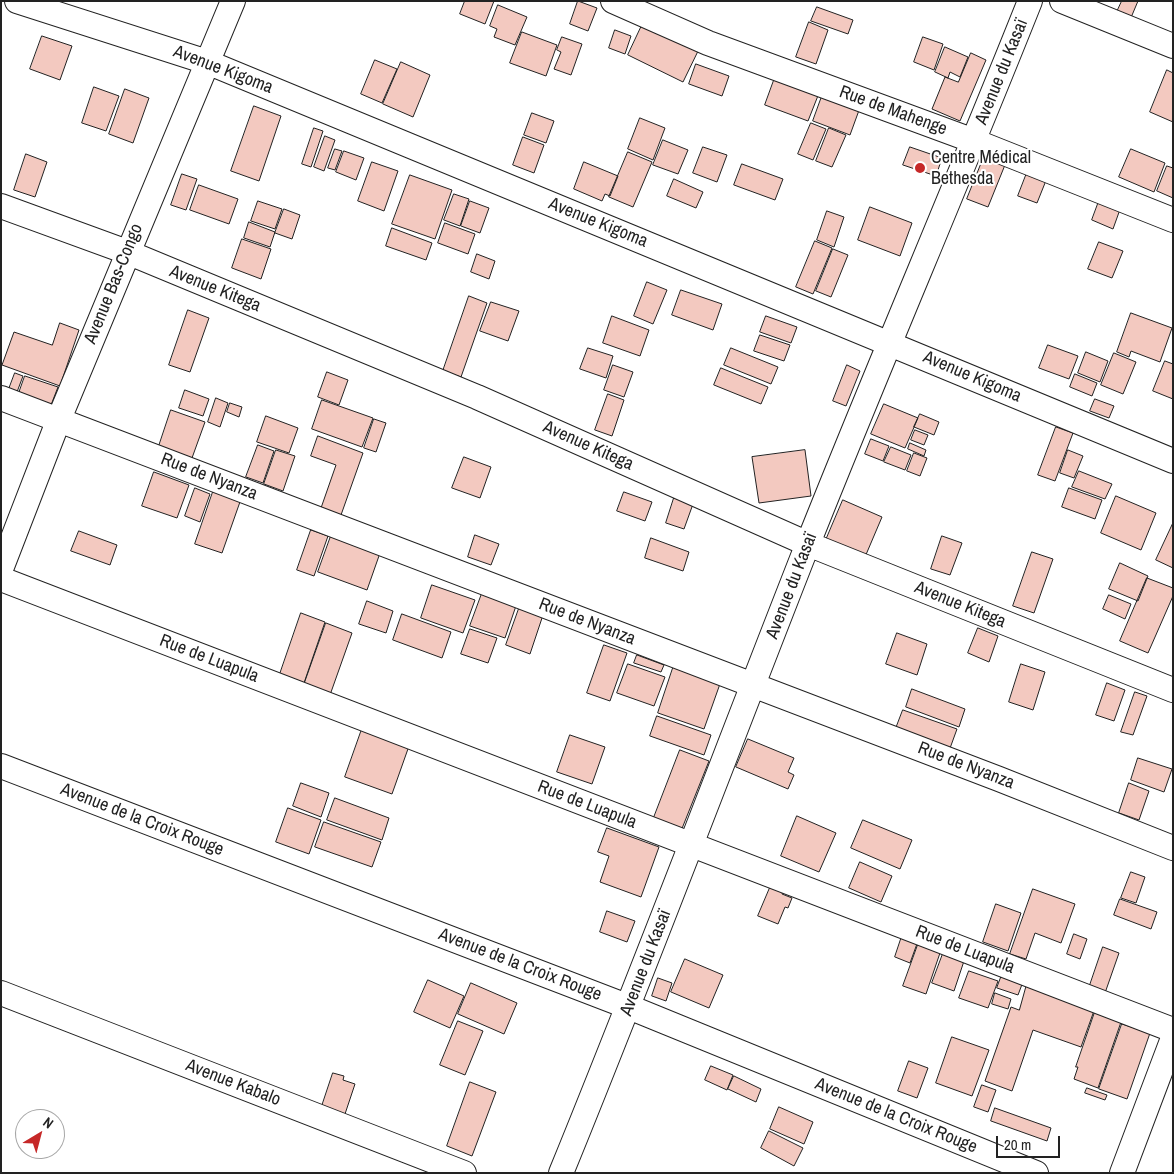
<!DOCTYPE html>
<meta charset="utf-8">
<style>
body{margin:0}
#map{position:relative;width:1174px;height:1174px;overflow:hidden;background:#fff;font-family:"Archivo Narrow",sans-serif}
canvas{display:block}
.frame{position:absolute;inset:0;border:2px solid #222;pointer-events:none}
.north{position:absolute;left:15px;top:1109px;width:50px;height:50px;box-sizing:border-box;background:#fff;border:1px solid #a7a7a7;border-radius:50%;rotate:37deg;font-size:14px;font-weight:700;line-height:20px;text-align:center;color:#222}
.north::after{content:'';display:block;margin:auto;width:18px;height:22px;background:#c62828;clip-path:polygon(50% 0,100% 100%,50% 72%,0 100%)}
.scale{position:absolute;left:996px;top:1136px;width:64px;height:22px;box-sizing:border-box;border:2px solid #222;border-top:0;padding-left:6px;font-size:15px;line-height:18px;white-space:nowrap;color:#222;-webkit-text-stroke:4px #fff;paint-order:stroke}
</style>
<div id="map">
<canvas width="1174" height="1174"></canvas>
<div class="frame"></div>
<div class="north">N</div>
<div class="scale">20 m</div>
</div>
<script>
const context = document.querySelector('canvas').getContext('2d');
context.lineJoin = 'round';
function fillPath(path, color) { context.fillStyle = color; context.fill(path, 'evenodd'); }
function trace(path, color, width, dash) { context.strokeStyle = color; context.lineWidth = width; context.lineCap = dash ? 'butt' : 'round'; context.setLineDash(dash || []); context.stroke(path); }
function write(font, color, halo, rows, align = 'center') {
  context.font = font + ' "Archivo Narrow",sans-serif'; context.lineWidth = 4; context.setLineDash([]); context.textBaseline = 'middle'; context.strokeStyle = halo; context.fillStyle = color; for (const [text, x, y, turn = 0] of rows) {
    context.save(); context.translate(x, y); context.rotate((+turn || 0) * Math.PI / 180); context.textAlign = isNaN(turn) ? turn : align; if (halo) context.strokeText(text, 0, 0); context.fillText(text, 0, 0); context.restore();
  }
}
const building = new Path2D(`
 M465,1h29l-9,23 -25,-10z
 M578,1l19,7 -9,23 -18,-7z
 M1122,1h16l-8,19 -14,-6z
 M498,5l29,12 -12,28 -21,-8 3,-8 -7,-3z
 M817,7l36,13 -5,14 -37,-13z
 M644,21l56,26 -17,35 -55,-27z
 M809,22l19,8 -12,34 -20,-7z
 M615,30l16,6 -6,18 -16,-6z
 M522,32l35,13 -11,31 -36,-13z
 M42,36l30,10 -12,34 -30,-11z
 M562,37l20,7 -11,31 -17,-6 7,-17 -4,-2z
 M923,37l20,7 -9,26 -20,-8z
 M945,47l23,10 -8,20 -10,-5 -2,6 -13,-6z
 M971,53l15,7 -26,61 -28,-12 13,-32 13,5z
 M375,60l22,9 -15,34 -21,-9z
 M401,62l29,13 -17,42 -30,-13z
 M696,64l33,12 -7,20 -33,-12z
 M1167,70l6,3v49l-23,-10z
 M777,72l44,16 -13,33 -43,-16z
 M94,87l25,9 -13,35 -24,-8z
 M825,88l37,14 -12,33 -37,-14z
 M125,89l24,9 -16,45 -24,-9z
 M254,106l27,10 -22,65 -28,-10z
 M532,113l22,8 -8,22 -22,-8z
 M640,118l25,10 -12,32 -25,-11z
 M811,123l15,6 -13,31 -15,-6z
 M314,128l9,3 -12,36 -9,-3z
 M829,128l17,7 -14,32 -16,-6z
 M325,136l10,4 -11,31 -10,-4z
 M523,137l21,8 -10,28 -21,-8z
 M663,140l25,10 -10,24 -25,-9z
 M703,147l24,8 -10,27 -24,-9z
 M910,147l32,11 -6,18 -33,-11z
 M988,147l21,8 -21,52 -21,-8z
 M335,149l7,2 -7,19 -7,-2z
 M1131,149l34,14 -11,29 -35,-15z
 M344,151l20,7 -8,22 -20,-8z
 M628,152l24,10 -19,45 -24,-10z
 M26,154l21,8 -12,35 -21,-7z
 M372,162l26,9 -14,40 -26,-10z
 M584,162l34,14 -8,20 -5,-2 -3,7 -28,-12z
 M742,164l41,15 -8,21 -41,-15z
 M1030,165l19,8 -12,30 -19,-7z
 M1167,166l6,2v30l-16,-7z
 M182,174l15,5 -11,31 -15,-5z
 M410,175l42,15 -17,49 -43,-15z
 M674,179l29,13 -7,16 -29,-12z
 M199,185l39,14 -9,25 -39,-14z
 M1102,193l21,8 -10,28 -21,-9z
 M454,194l15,5 -9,27 -16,-6z
 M258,201l24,8 -7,20 -24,-8z
 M470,201l19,7 -9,25 -19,-7z
 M870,207l42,16 -12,33 -42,-16z
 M284,209l16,6 -8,24 -17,-6z
 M827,211l17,6 -10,30 -17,-7z
 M249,222l26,10 -5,15 -26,-9z
 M445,223l30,11 -7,20 -30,-11z
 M392,228l40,15 -6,17 -40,-14z
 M242,239l29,10 -10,30 -29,-11z
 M815,241l17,7 -19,46 -17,-7z
 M1099,242l24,9 -11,27 -24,-9z
 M833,249l15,6 -17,42 -15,-6z
 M477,254l18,7 -6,18 -18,-7z
 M647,282l20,8 -14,34 -19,-8z
 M681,290l41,14 -9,26 -41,-15z
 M469,296l18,7 -26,74 -18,-6z
 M491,302l28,9 -11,30 -28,-10z
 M188,310l21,8 -19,54 -21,-7z
 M1131,313l41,15 -12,34 -29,-11 -2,6 -12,-5z
 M612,316l37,14 -9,26 -37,-13z
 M766,316l31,11 -6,16 -31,-11z
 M60,323l19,7 -19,56 -58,-21 12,-33 38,13z
 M760,335l30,10 -6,16 -30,-10z
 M1048,345l30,11 -9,23 -30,-11z
 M588,348l25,8 -7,22 -26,-9z
 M731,348l47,19 -7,17 -47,-19z
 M1086,352l22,9 -8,21 -22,-9z
 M1114,353l22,9 -13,32 -22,-9z
 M1165,361l8,3v35l-20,-8z
 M613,365l20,7 -9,25 -20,-7z
 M847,365l13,6 -14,35 -13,-5z
 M721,368l47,19 -7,17 -47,-19z
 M327,372l21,8 -9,25 -21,-8z
 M15,373l8,3 -6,16 -8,-3z
 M1075,374l22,9 -5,13 -22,-9z
 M25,376l33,11 -7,18 -32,-12z
 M185,390l24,9 -6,17 -24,-8z
 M608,394l16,6 -12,36 -17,-6z
 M216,398l12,5 -8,24 -12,-5z
 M1095,399l19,7 -5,12 -19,-7z
 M322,400l51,18 -11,29 -50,-18z
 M230,403l12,4 -3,10 -12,-5z
 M884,404l34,14 -13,30 -34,-14z
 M171,410l34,12 -13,36 -33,-12z
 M920,414l19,8 -5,13 -20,-8z
 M266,416l32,12 -9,25 -32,-11z
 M374,419l12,4 -10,29 -12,-4z
 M1056,427l17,6 -18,48 -17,-6z
 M915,430l13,5 -4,10 -13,-5z
 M318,436l45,17 -22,62 -20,-7 15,-43 -25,-9z
 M871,439l18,7 -6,15 -18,-7z
 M910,443l16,7 -2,6 -16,-7z
 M258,445l16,6 -11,32 -17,-6z
 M891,447l20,8 -6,15 -21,-8z
 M276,450l19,6 -12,35 -19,-7z
 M805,450l6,46 -52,7 -7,-46z
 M1068,450l15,6 -9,22 -14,-5z
 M914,453l13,5 -7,18 -13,-5z
 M464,457l27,10 -11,31 -28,-10z
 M1079,471l33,13 -7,15 -33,-12z
 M154,472l35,13 -12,33 -35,-12z
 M195,488l15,6 -10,28 -15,-6z
 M1069,488l33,12 -7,19 -33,-12z
 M214,489l27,10 -19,54 -27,-9z
 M624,492l28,10 -7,19 -28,-10z
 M1116,496l40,17 -15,37 -40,-17z
 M674,498l19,6 -9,25 -18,-6z
 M843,500l39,17 -17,40 -39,-17z
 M1173,523v45l-17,-8z
 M311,530l17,6 -14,40 -17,-6z
 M79,531l38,14 -7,20 -39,-14z
 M475,535l24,9 -8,21 -23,-8z
 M331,536l49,17 -13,37 -49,-18z
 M942,536l20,7 -12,32 -19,-6z
 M651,538l38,14 -6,19 -38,-13z
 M1032,552l21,7 -19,54 -21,-7z
 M1120,563l28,13 -10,25 -29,-12z
 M1147,578l26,10v8l-25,57 -28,-12z
 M432,585l43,15 -12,33 -42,-15z
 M484,588l34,12 -13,38 -35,-12z
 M1109,595l22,9 -6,15 -22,-10z
 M367,601l26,10 -7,22 -27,-9z
 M521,603l23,9 -14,42 -24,-9z
 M301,613l24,9 -21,61 -24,-9z
 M402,614l49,18 -9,26 -49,-18z
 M326,623l26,10 -22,62 -26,-10z
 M978,628l20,8 -9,26 -21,-9z
 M470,629l27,9 -9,25 -27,-9z
 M897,633l30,11 -10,31 -31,-11z
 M604,645l23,8 -17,48 -23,-8z
 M637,655l27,10 -3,7 -27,-9z
 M628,664l37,13 -11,29 -37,-13z
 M1021,664l24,8 -12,38 -24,-8z
 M674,665l47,16 -17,48 -46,-16z
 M1107,683l18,7 -11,31 -18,-6z
 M912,689l53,20 -6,18 -53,-20z
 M1135,692l12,4 -14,39 -12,-3z
 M903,710l54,19 -8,22 -54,-20z
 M657,716l54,19 -7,20 -54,-19z
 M362,729l47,17 -17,48 -47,-17z
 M570,735l35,12 -13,37 -35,-12z
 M748,739l46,19 -6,14 6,3 -6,14 -52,-22z
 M680,750l29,11 -28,70 -28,-11z
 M1138,758l34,11 -8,23 -33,-12z
 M301,783l28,10 -8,24 -28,-11z
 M1129,783l20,8 -10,29 -20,-7z
 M335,798l54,20 -7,22 -55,-20z
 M288,808l33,12 -12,34 -33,-12z
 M797,816l39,17 -17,39 -38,-16z
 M863,820l49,20 -12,29 -49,-21z
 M324,822l57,20 -9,25 -57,-20z
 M607,828l52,19 -18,50 -41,-15 9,-26 -11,-4z
 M860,862l32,14 -11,26 -32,-14z
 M1131,872l14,5 -9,26 -15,-5z
 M772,883l12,5 -2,6 10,4 -4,10 -3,-1 -7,17 -20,-8z
 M1033,889l42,15 -14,39 -26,-10 -9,26 -16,-5z
 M1120,899l37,13 -6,17 -37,-14z
 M996,904l25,9 -13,38 -25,-9z
 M607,911l28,10 -8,21 -27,-10z
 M1074,934l13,5 -7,20 -13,-5z
 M902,936l16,5 -8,22 -15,-6z
 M919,942l22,8 -15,44 -23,-8z
 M1103,947l16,6 -14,40 -16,-5z
 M944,951l21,7 -11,33 -22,-8z
 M685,959l38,16 -14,33 -38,-16z
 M969,971l29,10 -10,27 -29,-10z
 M1003,972l21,7 -6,16 -21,-7z
 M658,978l14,5 -6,18 -14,-5z
 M428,980l36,16 -14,32 -36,-16z
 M471,983l46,20 -13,31 -46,-20z
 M1027,984l68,24 -14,39 -48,-17 -21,61 -27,-10 26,-74 8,3z
 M995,993l16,6 -3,10 -16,-5z
 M1095,1012l26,10 -23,66 -24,-9 4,-12h-2z
 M458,1021l25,10 -18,44 -25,-10z
 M1122,1024l28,9 -23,66 -28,-10z
 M952,1037l37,13 -17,46 -36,-13z
 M909,1061l19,7 -11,30 -19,-7z
 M711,1066l22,9 -6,15 -22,-10z
 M333,1073l11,3 -1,4 12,4 -11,33 -23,-8z
 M734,1076l27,13 -5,13 -28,-13z
 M470,1082l26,10 -24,64 -25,-10z
 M982,1085l14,5 -8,22 -14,-5z
 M1087,1088l20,7 -2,5 -20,-7z
 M779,1107l34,15 -9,22 -34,-15z
 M995,1108l56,20 -4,13 -56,-20z
 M769,1131l34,17 -9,18 -33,-18z`);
const minor = new Path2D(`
 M17,1l190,61 966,399
 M613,1l95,42 266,98 199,79
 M1062,1l111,45
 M1,206l126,46 350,145 331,147 365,146
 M1,398l998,381 174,69
 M1,569l58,-150 174,-418
 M1,579l1172,451
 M1,766l628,241 407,166
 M1,993l463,180
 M561,1173c86,-210 165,-421 248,-632 72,-181 149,-359 221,-540
 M1122,1173l51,-135`);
const markers = [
 [920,168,6,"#c62828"]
];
const streetNames = [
 ["Avenue Kigoma",223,70,21],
 ["Avenue du Kasaï",1002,72,-68],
 ["Rue de Mahenge",893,111,20],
 ["Avenue Kigoma",598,223,22],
 ["Avenue Bas-Congo",114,284,-68],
 ["Avenue Kitega",215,289,22],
 ["Avenue Kigoma",972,377,23],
 ["Avenue Kitega",588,446,24],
 ["Rue de Nyanza",209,477,21],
 ["Avenue du Kasaï",792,586,-69],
 ["Avenue Kitega",960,605,22],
 ["Rue de Nyanza",587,622,21],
 ["Rue de Luapula",209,659,21],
 ["Rue de Nyanza",966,766,21],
 ["Rue de Luapula",587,805,21],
 ["Avenue de la Croix Rouge",142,820,21],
 ["Rue de Luapula",965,950,21],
 ["Avenue du Kasaï",646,963,-69],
 ["Avenue de la Croix Rouge",520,965,21],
 ["Avenue Kabalo",233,1083,21],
 ["Avenue de la Croix Rouge",896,1116,22]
];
const poiNames = [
 ["Centre Médical",931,158],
 ["Bethesda",931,179]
];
fillPath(building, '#f3c9c0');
trace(building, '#222', 1);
trace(minor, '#222', 26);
trace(minor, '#fff', 24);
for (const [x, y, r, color] of markers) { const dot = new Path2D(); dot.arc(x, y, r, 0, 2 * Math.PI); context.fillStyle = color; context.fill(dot); trace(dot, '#fff', 2); }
write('18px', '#222', '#fff', streetNames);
write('18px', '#222', '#fff', poiNames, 'left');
</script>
